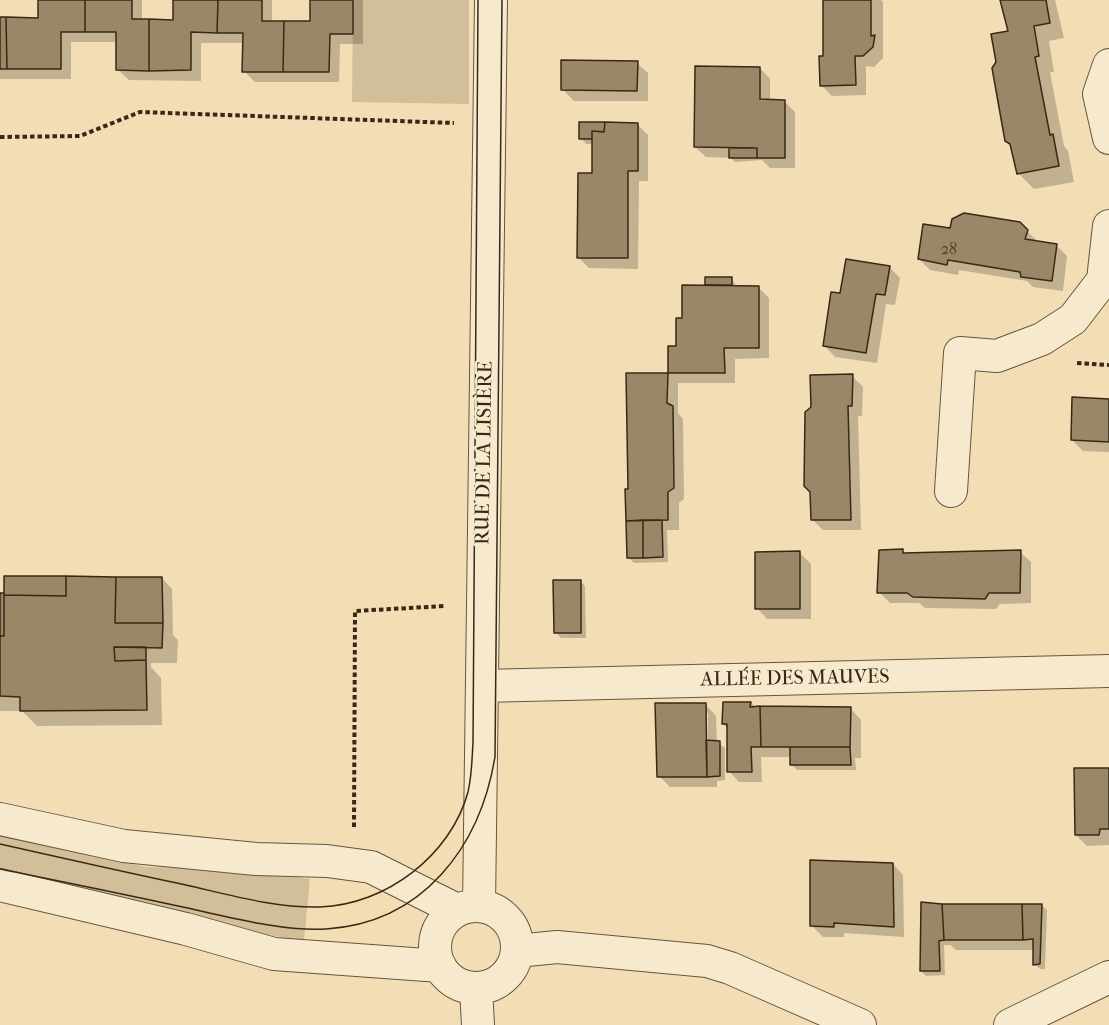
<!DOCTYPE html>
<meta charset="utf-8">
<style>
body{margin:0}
canvas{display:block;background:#f2ddb4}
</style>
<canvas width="1109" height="1025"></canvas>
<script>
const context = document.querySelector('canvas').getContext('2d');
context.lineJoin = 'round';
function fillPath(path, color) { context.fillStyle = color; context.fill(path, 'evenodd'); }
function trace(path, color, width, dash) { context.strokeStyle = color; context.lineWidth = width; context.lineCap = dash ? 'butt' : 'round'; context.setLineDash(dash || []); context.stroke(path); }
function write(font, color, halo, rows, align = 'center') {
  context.font = font + ' "IM FELL French Canon",serif'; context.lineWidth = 4.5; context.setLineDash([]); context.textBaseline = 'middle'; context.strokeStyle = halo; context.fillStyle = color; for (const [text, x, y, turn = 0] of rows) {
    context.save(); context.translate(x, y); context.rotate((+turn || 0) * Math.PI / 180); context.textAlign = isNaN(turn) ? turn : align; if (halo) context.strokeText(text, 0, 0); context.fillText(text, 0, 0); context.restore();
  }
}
const green = new Path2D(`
 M353,0h116v104l-117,-2z
 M0,836l146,31 82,1 82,11 -6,62 -67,-11 -237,-52z`);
const shadow = new Path2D(`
 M39,0h103v21h32v-21h98v22h40v-22h51v44h-23l-1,38h-84l-11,-11v-28h-43v38l-72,-1 -11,-10v-28h-47v37h-71v-60l39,1z
 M824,0h57l2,2v56l-9,9 -8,-1v29l-34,1 -11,-11 3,-28z
 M1002,0h53l9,38 -15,3 5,31h-4l14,74 4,5 6,31 -40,7 -16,-16 -9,-141z
 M637,63l11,10v28h-74l-11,-11z
 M760,68l10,11v22h14l11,11v56h-25l-8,-8 -27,2 -4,-4 -25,-1 -11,-10z
 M637,124l11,11v46h-9l-1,88 -49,-1 -11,-11 15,-83 1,-30h-8l-5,-6z
 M1020,224l19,19 17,2 11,11 -4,35 -30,-4 -6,-6 -68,-11 -1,5 -28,-5 -11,-11 33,-29z
 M889,267l11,11 -5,27 -9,-1 -9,59 -42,-6 -10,-11 16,-51z
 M706,279h26l5,8h21l11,11v60l-34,1v24h-57v30l5,6 1,80 -5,4v27h-12l1,32 -34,1 -6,-6v-183h41l1,-26h7l7,-29 22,-32z
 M852,376l11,11 -1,29h-4l3,114h-38l-11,-11z
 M1109,401v51l-26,-1 -11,-11z
 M902,551l4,3 114,-2 11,10v41l-31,1 -4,5 -71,-1 -6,-5h-29l-11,-11z
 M800,553l11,11v55h-44l-10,-11z
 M162,578l10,11 1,46 5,5 -1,23h-26v4l10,11 1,47 -125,1 -15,-15h-22v-117z
 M580,581l5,5 1,52h-25l-5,-6z
 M751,703l5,5 95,1 10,11v38h-6l1,12h-59l-5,-5v-8h-31l1,25h-23l-10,-11 -1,-42 -5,-5z
 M706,705l10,11 1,26 8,6v32l-8,1v6h-47l-11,-11zM705,713h3v29h-3z
 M1109,770v75l-22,1 -11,-11z
 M893,864l10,11 1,62 -60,-4v4h-21l-11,-11z
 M922,904l119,1 6,5 -2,59h-5l-6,-5v-14h-78l-6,-5h-6l1,30 -19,1 -5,-5z`);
const building = new Path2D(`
 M38,0h47v32h-24v37h-54l-1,-52 32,1z
 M85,0h47v19h17v52l-33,-1v-38h-31z
 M173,0h45l-1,33 -26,-1v38l-42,1v-52l24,1z
 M218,0h44v21h22l-1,51h-41l1,-39h-26z
 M310,0h43v34h-23l-1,38h-46l1,-51h26z
 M823,0h48v36l4,-1 -2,12 -10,9h-8l1,29 -36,1 -1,-30h4z
 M1000,0h46l4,23 -16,3 5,30 -4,1 15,78 3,-1 6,32 -42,8 -7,-30 -5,-3 -13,-73 4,-6 -5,-28 17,-3z
 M0,17h6l1,52h-7z
 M561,60l77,1 -1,30 -76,-1z
 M695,66l65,1v32l25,1v58h-28v-10l-63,-1z
 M579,122h26l-1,10 -12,-1v8h-13z
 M605,122l33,1v48h-10v87h-51l1,-85h14v-42l12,1z
 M729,148h28v10h-28z
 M964,213l56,9 8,8 -3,9 32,5 -5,37 -31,-4 -1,-5 -72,-12 -1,5 -29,-6 5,-35 27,4 2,-9z
 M846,259l44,7 -5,29 -9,-1 -10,59 -43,-7 8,-54 9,1z
 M705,277h27v8h-27z
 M682,285l77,1v62h-35l1,25h-57v-27h8v-28h6z
 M626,373h42l-1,30 6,3 1,82 -6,4v28l-42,1 -1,-32h3z
 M853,374l-1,32h-4l3,114h-40l-1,-28 -6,-6 1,-74 6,-5 -1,-32z
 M1072,397l37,2v43l-38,-2z
 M643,520v38h-16l-1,-37z
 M643,520h19l1,37 -20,1z
 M903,549v4l118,-3 -1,43h-31l-4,6 -72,-2 -6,-4h-30l2,-43z
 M800,551v58h-45v-57z
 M4,576h62v20l-62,-1z
 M66,576l50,1 -1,46h48l-1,25 -48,-1 1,14 31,-1 1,50 -127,1v-14l-20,-1v-60h4v-41l62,1z
 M116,577h46l1,46h-48z
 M553,580h28v53h-27z
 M0,593h4v43h-4z
 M114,647h32v13l-31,1z
 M723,702h28l-1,5 10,-1 1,41h-10l1,25h-25v-48h-5z
 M655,703h51l1,74h-50z
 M760,706l91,1 -1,40h-89z
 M706,740l14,1v35l-13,1z
 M790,747h60l1,18h-61z
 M1074,768h35v61h-9l-1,6h-24z
 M810,860l83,3 1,64 -60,-4v4l-24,-1z
 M921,902l21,2 2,36 -5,1 1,30h-20z
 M942,904h80l1,36h-79z
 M1022,904h20l-2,60 -7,1v-26l-10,1z`);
const path = new Path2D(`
 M0,137l80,-1 60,-24 314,11
 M1077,363l32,2
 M354,827l1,-216 90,-5`);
const street = new Path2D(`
 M1109,65l-10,29 10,44
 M951,491l9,-138 37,3 45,-17 31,-20 30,-39 6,-54
 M482,686l627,-15
 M0,819l124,27 132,13 71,2 44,6 86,43
 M0,885l186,44 88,25 166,12
 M435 947a41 41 0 1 1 82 0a41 41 0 1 1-82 0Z
 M479,906l12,-906
 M517,951l40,-4 150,14 23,7 130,57
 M476,989l2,36
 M1010,1025l99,-48`);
const tram = new Path2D(`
 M0,844c62,14 124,28 186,41 44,10 89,23 134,22 66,-2 131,-52 148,-115 4,-17 4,-33 5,-50l5,-742
 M0,869c59,12 119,24 178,37 43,9 104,26 148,23 97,-6 154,-82 169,-172l7,-757`);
const numberNames = [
 ["28",949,250]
];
const streetNames = [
 ["RUE DE LA LISIÈRE",485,453,-89],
 ["ALLÉE DES MAUVES",795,679,-1]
];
fillPath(green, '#d2be99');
fillPath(shadow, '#0003');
fillPath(building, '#998768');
trace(building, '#382916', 1.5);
trace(street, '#66563e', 34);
trace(path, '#382916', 4, [4.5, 3]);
trace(street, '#f7e9ce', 32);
trace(tram, '#382916', 1.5);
write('16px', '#50402a', null, numberNames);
write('20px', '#382916', '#f7e9ce', streetNames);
</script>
